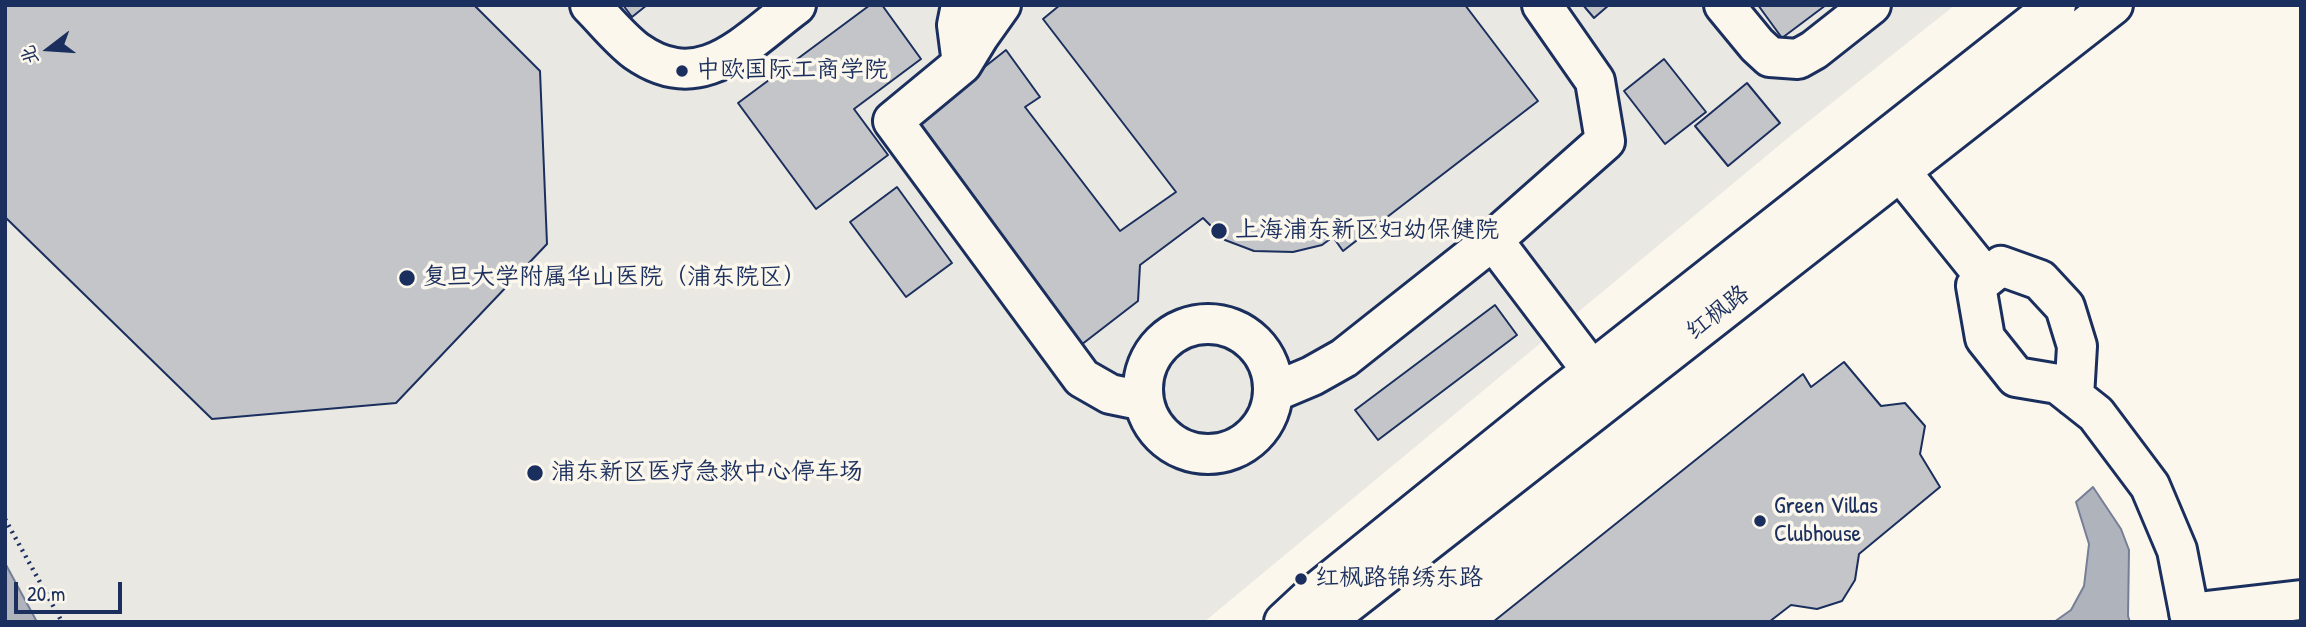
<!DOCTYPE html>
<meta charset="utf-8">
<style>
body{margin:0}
#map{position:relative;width:2306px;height:627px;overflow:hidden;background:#fbf7ec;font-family:"Patrick Hand","LXGW WenKai TC",sans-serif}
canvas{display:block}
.frame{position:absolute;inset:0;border:7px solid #1b2f5e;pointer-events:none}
.north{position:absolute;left:14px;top:14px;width:70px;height:70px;-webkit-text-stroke:5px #fbf7ec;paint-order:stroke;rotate:253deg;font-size:19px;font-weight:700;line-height:28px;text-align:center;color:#1b2f5e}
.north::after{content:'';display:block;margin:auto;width:24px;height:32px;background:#1b2f5e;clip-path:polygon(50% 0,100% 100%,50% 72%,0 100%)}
.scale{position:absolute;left:14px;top:582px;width:108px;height:32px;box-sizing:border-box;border:4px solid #1b2f5e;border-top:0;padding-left:9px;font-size:21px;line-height:24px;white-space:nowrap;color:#1b2f5e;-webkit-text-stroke:5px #fbf7ec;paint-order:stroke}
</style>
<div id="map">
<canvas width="2306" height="627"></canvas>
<div class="frame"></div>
<div class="north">北</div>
<div class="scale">20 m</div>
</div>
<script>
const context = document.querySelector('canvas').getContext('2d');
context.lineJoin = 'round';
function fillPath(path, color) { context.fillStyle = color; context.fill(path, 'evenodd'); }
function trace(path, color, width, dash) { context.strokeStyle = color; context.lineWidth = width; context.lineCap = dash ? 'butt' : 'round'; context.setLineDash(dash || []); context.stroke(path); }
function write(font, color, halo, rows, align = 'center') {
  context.font = font + ' "Patrick Hand","LXGW WenKai TC",sans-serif'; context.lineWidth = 7; context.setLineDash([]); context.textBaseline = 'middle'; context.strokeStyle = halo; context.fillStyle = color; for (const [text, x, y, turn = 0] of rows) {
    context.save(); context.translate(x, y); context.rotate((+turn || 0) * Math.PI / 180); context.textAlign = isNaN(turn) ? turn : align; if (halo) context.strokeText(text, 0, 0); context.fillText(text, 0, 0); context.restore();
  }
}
const built = new Path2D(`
 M5,5h1950l-161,128 -590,489h-1167l-32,-59z`);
const water = new Path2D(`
 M2093,487l28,42 8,21 -1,66 2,6h-76l17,-12 13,-24 5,-42 -13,-42z
 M5,563l32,59h-32z`);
const building = new Path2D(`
 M5,5h469l66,66 7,173 -151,159 -184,16 -207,-202z
 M623,5h24l-15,12z
 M870,5h12l39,54 -67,50 34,46 -72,54 -78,-106z
 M1060,5h405l73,96 -195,150 -10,-14 -11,8 -29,7 -39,-1 -29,-11 -22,-22 -63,47 -2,36 -57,44 -170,-220 95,-75 34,47 -15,10 95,124 56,-39 -133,-173z
 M1583,5h26l-15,13z
 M1758,5h68l-44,33z
 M1664,59l42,53 -41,32 -41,-53z
 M1747,83l33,40 -52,43 -33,-40z
 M897,187l55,76 -46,34 -56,-75z
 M1495,305l22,30 -139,105 -23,-30z
 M1844,362l37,44 24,-3 20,23 -5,28 20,33 -81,67 -4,26 -13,21 -25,8 -26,-4 -22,17h-276l310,-248 8,13z`);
const path = new Path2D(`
 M5,519l57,103`);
const minor = new Path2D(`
 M590,5c15,15 29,33 46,46 65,46 109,-8 160,-46
 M961,5l-4,20 5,39
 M1001,5l-22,31 -17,28 -69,57 189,257 28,16 34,7
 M1724,5l33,40 13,12 28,2 16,-9 57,-45
 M1900,171l86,107
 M1493,240l115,152
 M1143 389a65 65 0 1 1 130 0a65 65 0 1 1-130 0Z
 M1274,392l38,-16 32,-18 149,-118 112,-99 -10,-60 -53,-76
 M2074,397l3,-51 -12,-39 -25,-27 -39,-14 -25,20 9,52 31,39 42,7 38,30 54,72 27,64 14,72
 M2189,613l112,-13
 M1284,622l29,-27 239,-193 504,-397
 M1324,622l789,-617`);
const markers = [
 [682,71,7,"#1b2f5e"],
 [1219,231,9,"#1b2f5e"],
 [407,278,9,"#1b2f5e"],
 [535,473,9,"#1b2f5e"],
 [1760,521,7,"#1b2f5e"],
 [1301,579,7,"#1b2f5e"]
];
const poiNames = [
 ["中欧国际工商学院",696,71],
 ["上海浦东新区妇幼保健院",1235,231],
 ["复旦大学附属华山医院（浦东院区）",423,278],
 ["浦东新区医疗急救中心停车场",551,473],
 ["Green Villas",1774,507],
 ["Clubhouse",1774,535],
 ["红枫路锦绣东路",1315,579]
];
const streetNames = [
 ["红枫路",1718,313,-38]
];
fillPath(built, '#eae8e2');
fillPath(water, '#afb3bb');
trace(water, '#747e96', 2);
fillPath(building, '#c3c5c9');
trace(building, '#1b2f5e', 2);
trace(minor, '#1b2f5e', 44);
trace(path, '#1b2f5e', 4.5, [2, 5]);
trace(minor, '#fbf7ec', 38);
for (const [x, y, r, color] of markers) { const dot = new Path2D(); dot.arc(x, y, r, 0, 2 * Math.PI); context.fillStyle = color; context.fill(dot); trace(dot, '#fbf7ec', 2.5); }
write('24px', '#1b2f5e', '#fbf7ec', poiNames, 'left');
write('24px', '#1b2f5e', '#fbf7ec', streetNames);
</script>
